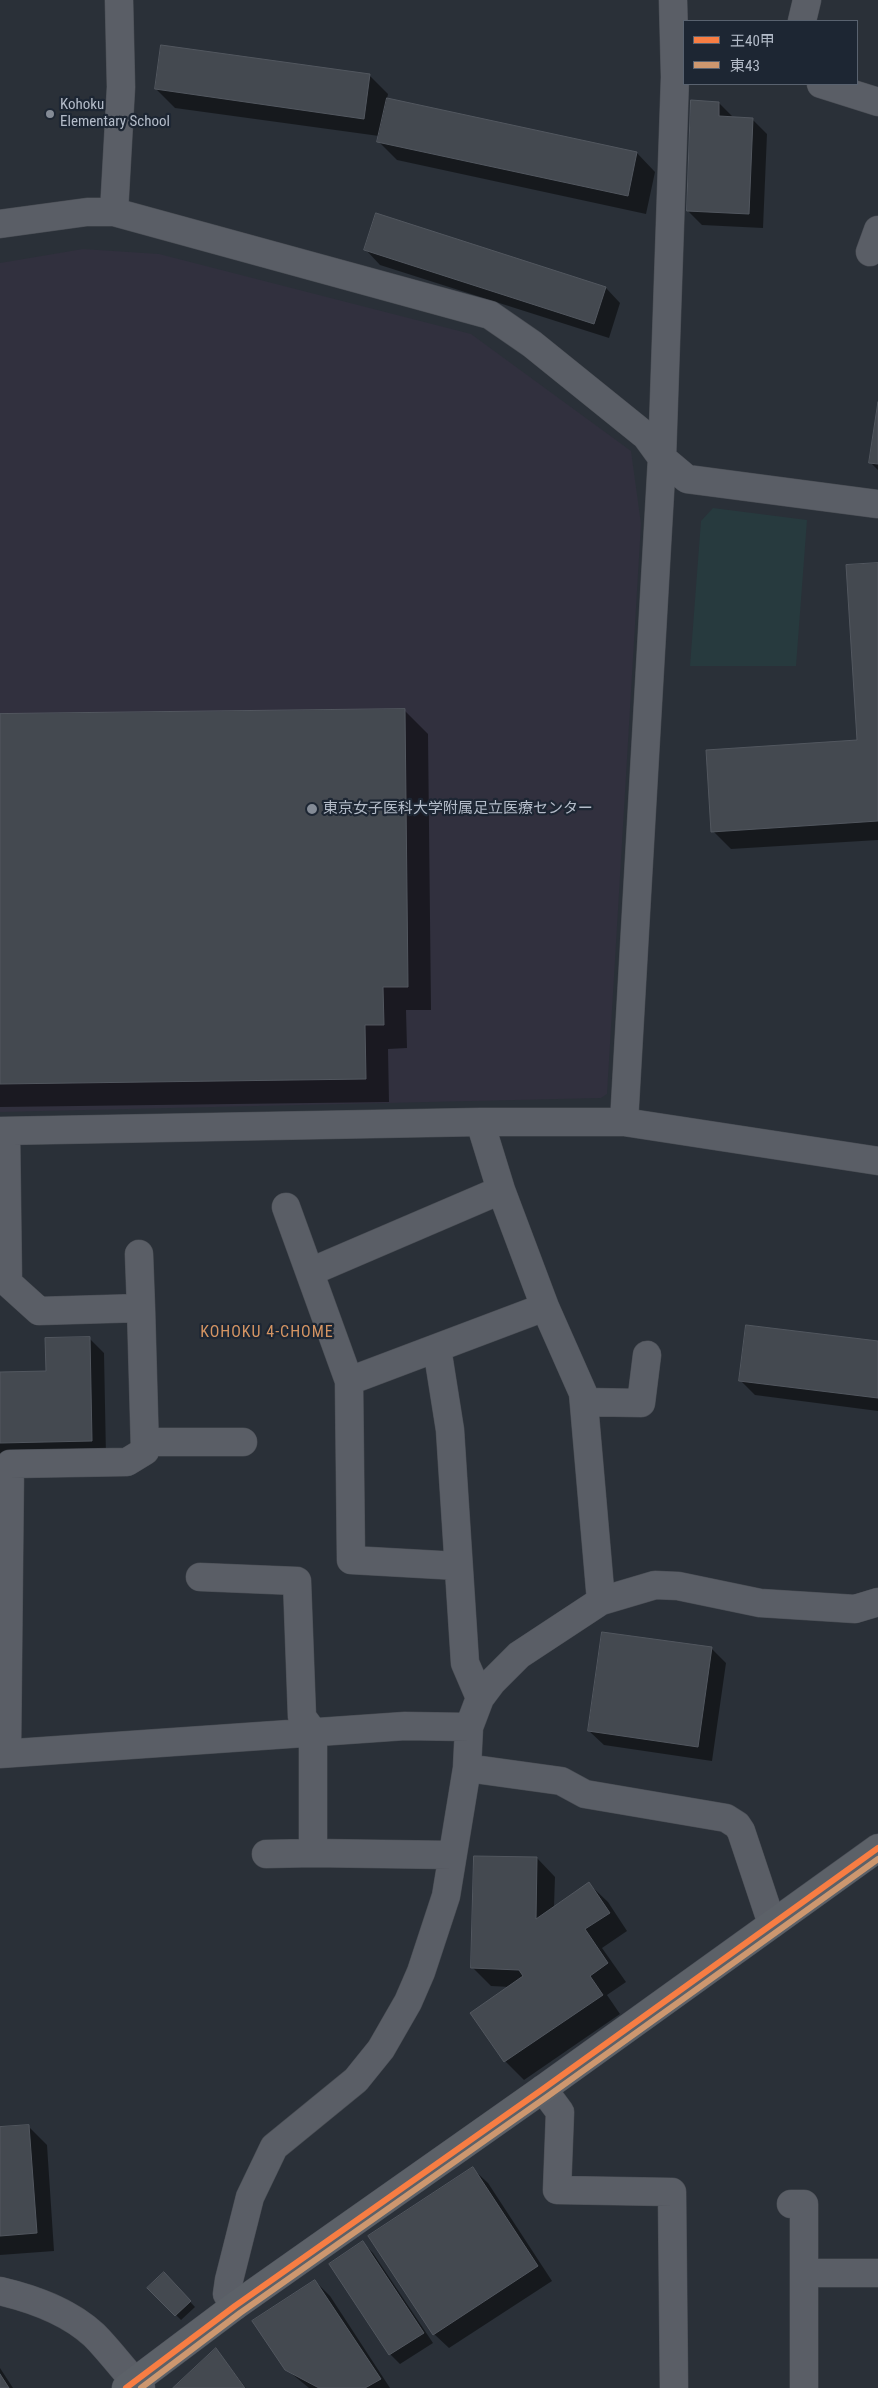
<!DOCTYPE html>
<meta charset="utf-8">
<style>
body{margin:0}
#map{position:relative;width:878px;height:2388px;overflow:hidden;background:#2a3038;font-family:"Roboto Condensed","Noto Sans JP",sans-serif}
canvas{display:block}
.legend{position:absolute;left:683px;top:20px;width:175px;height:65px;box-sizing:border-box;background:#1d2633;border:1px solid #59626f;margin:0;padding:6px 9px;list-style:none;font-size:15px;color:#b4bcc9}
.legend li{display:flex;align-items:center;gap:10px;height:25px}
.legend b{width:25px;border:1px solid #59626f}
</style>
<div id="map">
<canvas width="878" height="2388"></canvas>
<ul class="legend">
<li><b style="height:6px;background:#f77d43"></b>王40甲</li>
<li><b style="height:6px;background:#cd976f"></b>東43</li>
</ul>
</div>
<script>
const context = document.querySelector('canvas').getContext('2d');
context.lineJoin = 'round';
function fillPath(path, color) { context.fillStyle = color; context.fill(path, 'evenodd'); }
function trace(path, color, width, dash) { context.strokeStyle = color; context.lineWidth = width; context.lineCap = dash ? 'butt' : 'round'; context.setLineDash(dash || []); context.stroke(path); }
function write(font, color, halo, rows, align = 'center') {
  context.font = font + ' "Roboto Condensed","Noto Sans JP",sans-serif'; context.lineWidth = 4.5; context.setLineDash([]); context.textBaseline = 'middle'; context.strokeStyle = halo; context.fillStyle = color; for (const [text, x, y, turn = 0] of rows) {
    context.save(); context.translate(x, y); context.rotate((+turn || 0) * Math.PI / 180); context.textAlign = isNaN(turn) ? turn : align; if (halo) context.strokeText(text, 0, 0); context.fillText(text, 0, 0); context.restore();
  }
}
const medical = new Path2D(`
 M83,249l76,5 312,80 160,117 10,73 -34,570 -6,4 -601,14v-849z`);
const green = new Path2D(`
 M713,508l94,12 -11,146h-106l11,-145z`);
const shadow = new Path2D(`
 M369,75l19,19 -1,5 250,54 18,19 -9,42 -249,-54 -19,-19 1,-5 -204,-28 -19,-19z
 M719,103l15,15 18,1 15,15 -4,94 -61,-3 -14,-14z
 M366,250l240,38 14,15 -11,35 -229,-73z
 M878,411v59l-7,-7z
 M878,564v276l-147,9 -18,-18 145,-90z
 M404,710l24,24 3,276h-25l1,38 -19,1 1,53 -389,5v-392z
 M89,1338l15,15 2,103 -106,1v-84h47z
 M878,1342v69l-123,-16 -14,-14z
 M711,1648l15,15 -14,98 -108,-16 -15,-14z
 M537,1858l18,19 -1,30 35,-23 19,18 19,29 -25,17 24,34 -19,13 13,19 -96,66 -19,-19 -33,-48 38,-26 -19,-1 -18,-18z
 M28,2126l19,19 7,106 -54,4v-127z
 M473,2169l15,14 64,98 -103,67 -15,-14z
 M363,2243l10,10 60,90 -33,21 -10,-10 -60,-90z
 M164,2274l31,33 -14,13 -32,-32z
 M315,2281l15,15 60,92h-81l-23,-19z
 M216,2349l30,39h-71z
 M0,2368l13,20h-13z`);
const building = new Path2D(`
 M161,45l209,29 -6,45 -209,-30z
 M387,98l250,54 -9,44 -251,-54z
 M691,100l28,2v14l34,2 -4,96 -62,-3z
 M376,213l230,74 -12,37 -230,-74z
 M878,402v62l-9,-1z
 M878,563v258l-167,11 -5,-82 151,-10 -11,-175z
 M405,709l3,278h-25l1,38h-19l1,54 -366,5v-370z
 M746,1325l132,16v57l-139,-17z
 M90,1337l2,104 -92,2v-71l46,-1 -1,-33z
 M602,1632l110,15 -14,100 -110,-16z
 M474,1856l63,1 -1,62 53,-37 21,31 -25,16 23,34 -18,13 13,19 -99,67 -34,-49 53,-37 -4,-6 -48,-2z
 M29,2125l8,108 -37,3v-109z
 M473,2167l65,99 -105,69 -65,-99z
 M363,2241l61,92 -35,22 -60,-91z
 M164,2272l27,29 -16,15 -28,-28z
 M315,2280l66,99 -16,9h-46l-34,-18 -33,-49z
 M216,2348l29,40h-72z
 M0,2374l9,14h-9z`);
const minor = new Path2D(`
 M802,21l5,-21
 M821,84l57,18
 M114,212l7,-125 -2,-87
 M0,224l87,-12h27l376,103 42,29 114,92 16,22 25,21 191,25
 M870,252l8,-22
 M480,1122l21,68 44,117 38,86 18,208
 M624,1122l38,-664 13,-381 -2,-77
 M0,1131l480,-9h144l254,39
 M6,1131l2,152 31,28 102,-3 4,143 -18,11 -117,2 -3,289
 M286,1207l63,174 2,179 107,6
 M139,1254l2,54
 M310,1272l191,-82
 M437,1348l13,82 15,233 15,35
 M349,1381l196,-74
 M584,1402l57,1 6,-48
 M145,1442h98
 M200,1577l97,4 5,136 11,15v121l139,2
 M0,1754l405,-28 64,1
 M467,1768l94,13 24,13 141,24 11,7 4,6 31,93
 M266,1854l47,-1
 M543,2089l17,23 -3,78 115,2 2,196
 M791,2204h13v69
 M0,2291c34,8 68,20 94,44 17,17 30,36 47,53
 M235,2306l-8,-12 2,-14 21,-83 24,-50 82,-67 25,-31 27,-47 13,-30 25,-76 21,-128 2,-41 11,-29 12,-16 27,-27 82,-54 54,-16 23,1 82,17 95,6 23,-7
 M804,2388v-115h74`);
const major = new Path2D(`
 M126,2388l109,-82 308,-217 335,-241`);
const bus1 = new Path2D(`
 M126,2388l109,-82 308,-217 335,-241`);
const bus2 = new Path2D(`
 M141,2388l99,-75 308,-217 330,-237`);
const markers = [
 [50,114,5,"#848b96"],
 [312,809,6,"#848b96"]
];
const poiNames = [
 ["Kohoku",60,105],
 ["Elementary School",60,122],
 ["東京女子医科大学附属足立医療センター",323,809]
];
const neighbourhoodNames = [
 ["KOHOKU 4-CHOME",267,1333]
];
fillPath(medical, '#31303e');
fillPath(green, '#273a3e');
fillPath(shadow, '#0007');
fillPath(building, '#444950');
trace(building, '#52575f', 1);
trace(minor, '#484c53', 29);
trace(major, '#484c55', 29);
trace(minor, '#5a5e66', 28);
trace(major, '#5c6168', 28);
trace(bus1, '#f77d43', 6);
trace(bus2, '#cd976f', 6);
for (const [x, y, r, color] of markers) { const dot = new Path2D(); dot.arc(x, y, r, 0, 2 * Math.PI); context.fillStyle = color; context.fill(dot); trace(dot, '#1d2633', 2); }
write('15px', '#b4bcc9', '#1d2633', poiNames, 'left');
context.letterSpacing = '1px';
write('16px', '#d59563', '#1d2633', neighbourhoodNames);
context.letterSpacing = '0px';
</script>
